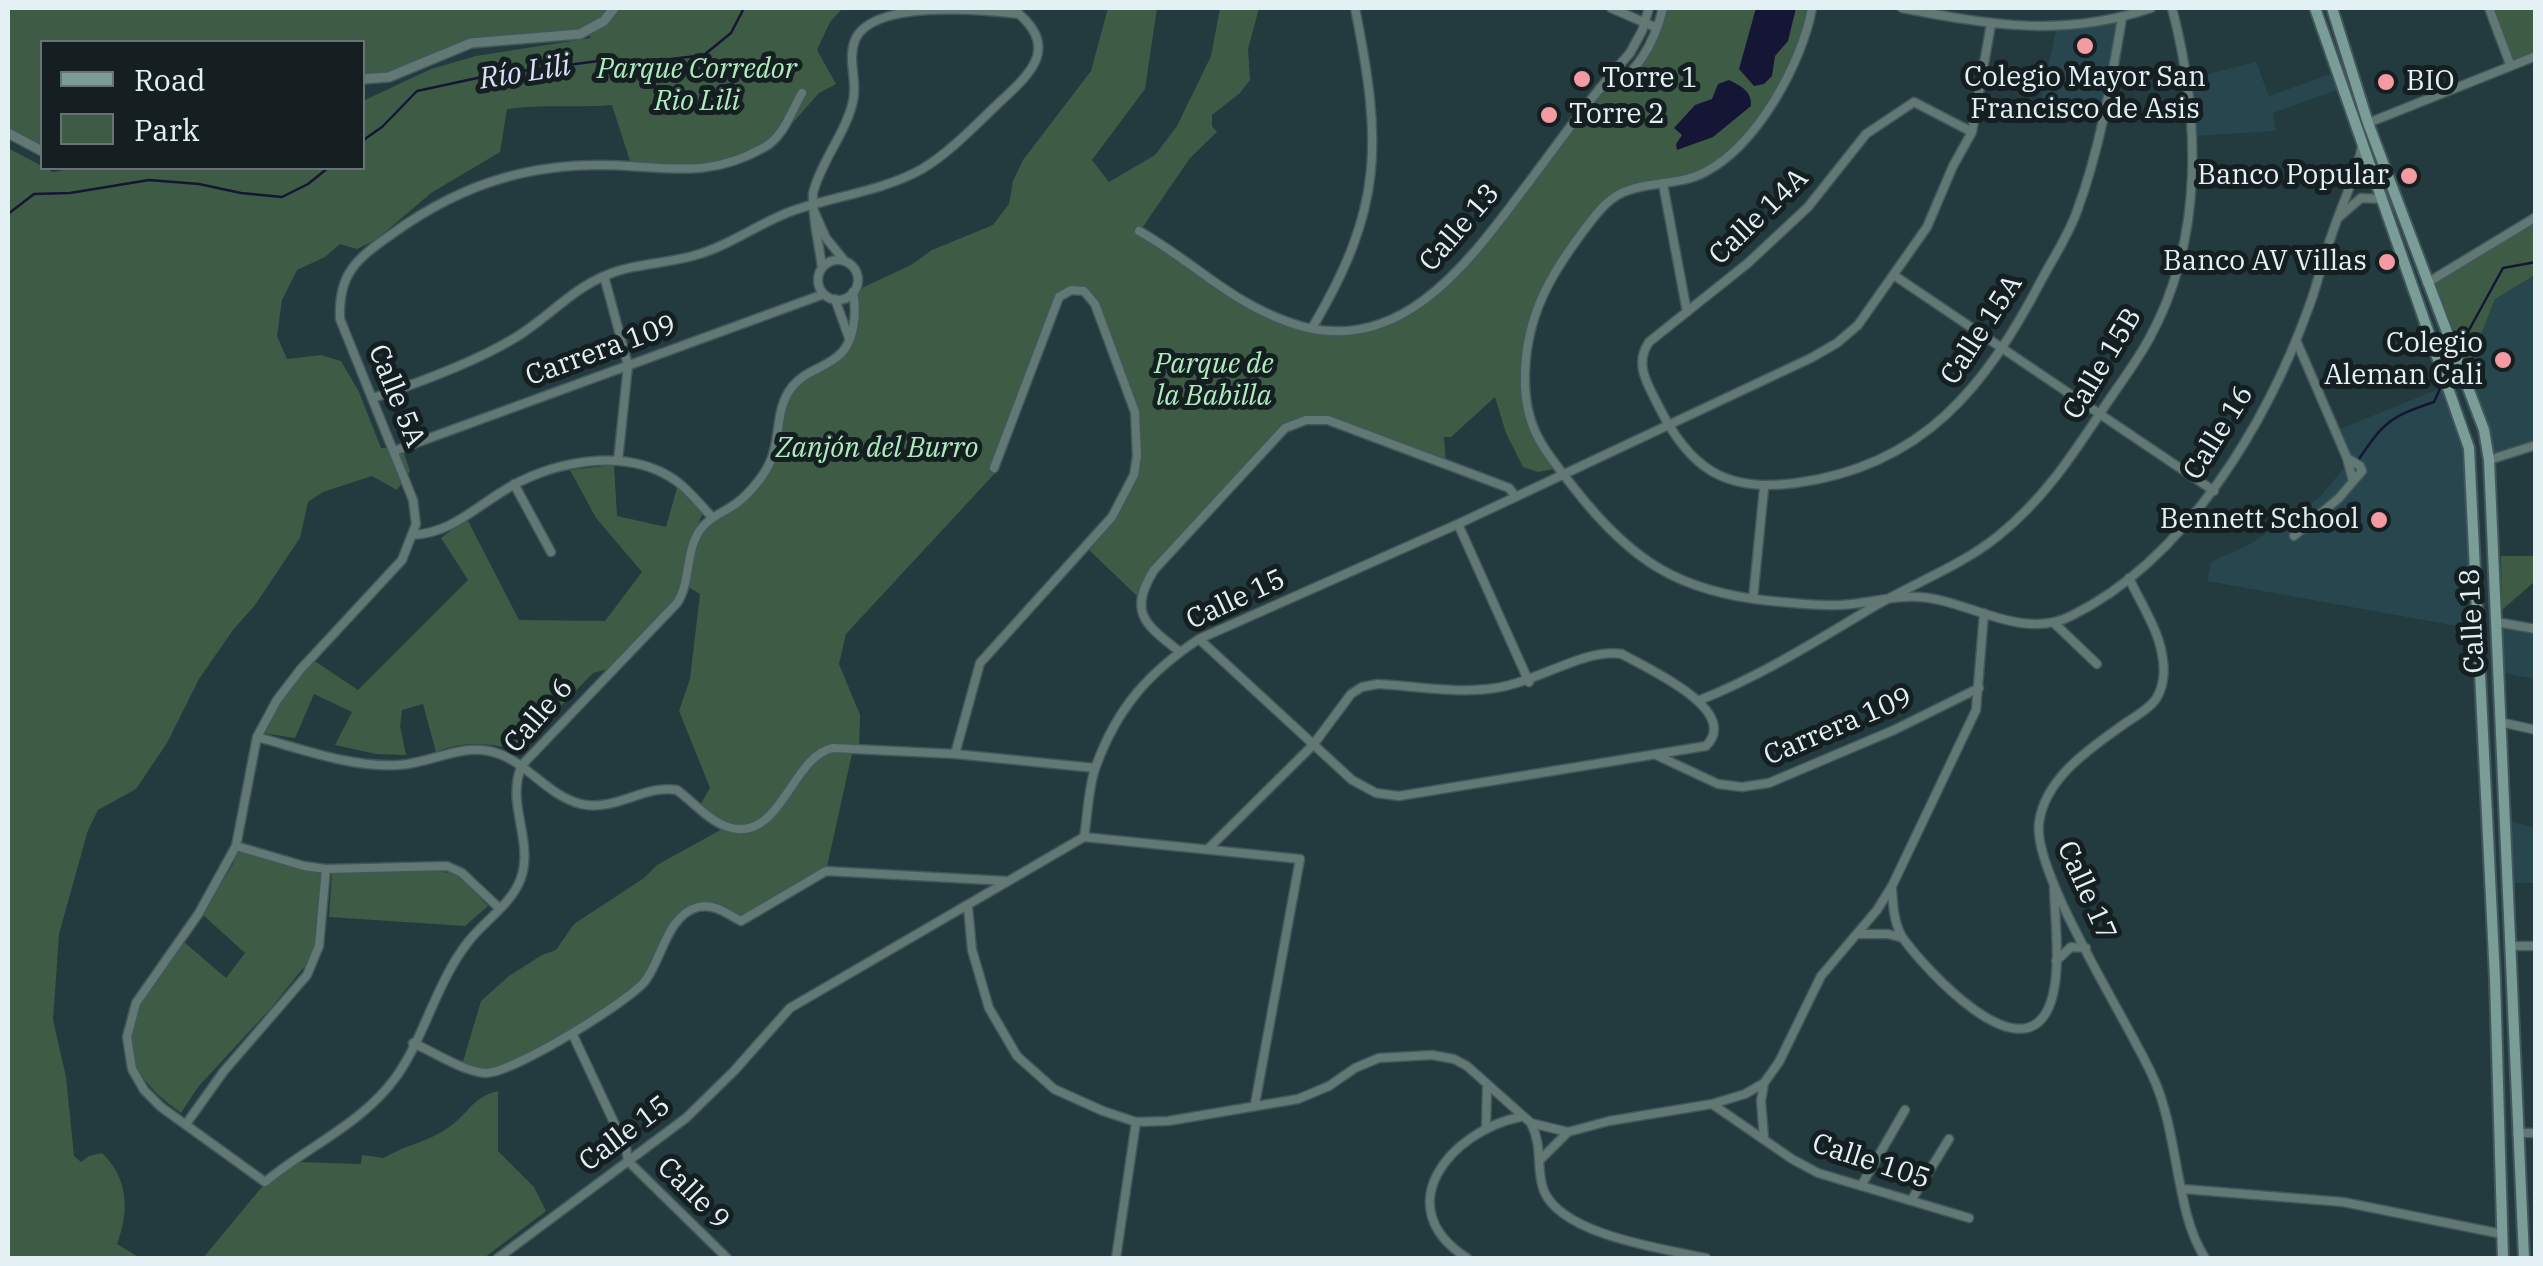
<!DOCTYPE html>
<meta charset="utf-8">
<style>
body{margin:0}
#map{position:relative;width:2543px;height:1266px;overflow:hidden;background:#233a3f;font-family:"IBM Plex Serif",serif}
canvas{display:block}
.frame{position:absolute;inset:0;border:10px solid #e3f1f4;pointer-events:none}
.legend{position:absolute;left:40px;top:40px;width:325px;height:130px;box-sizing:border-box;background:#151f22;border:2px solid #677376;margin:0;padding:12px 18px;list-style:none;font-size:30px;color:#e3f1f4}
.legend li{display:flex;align-items:center;gap:20px;height:50px}
.legend b{width:50px;border:2px solid #677376}
</style>
<div id="map">
<canvas width="2543" height="1266"></canvas>
<div class="frame"></div>
<ul class="legend">
<li><b style="height:12px;background:#7a9d97"></b>Road</li>
<li><b style="height:28px;background:#3e5c45"></b>Park</li>
</ul>
</div>
<script>
const context = document.querySelector('canvas').getContext('2d');
context.lineJoin = 'round';
function fillPath(path, color) { context.fillStyle = color; context.fill(path, 'evenodd'); }
function trace(path, color, width, dash) { context.strokeStyle = color; context.lineWidth = width; context.lineCap = dash ? 'butt' : 'round'; context.setLineDash(dash || []); context.stroke(path); }
function write(font, color, halo, rows, align = 'center') {
  context.font = font + ' "IBM Plex Serif",serif'; context.lineWidth = 10; context.setLineDash([]); context.textBaseline = 'middle'; context.strokeStyle = halo; context.fillStyle = color; for (const [text, x, y, turn = 0] of rows) {
    context.save(); context.translate(x, y); context.rotate((+turn || 0) * Math.PI / 180); context.textAlign = isNaN(turn) ? turn : align; if (halo) context.strokeText(text, 0, 0); context.fillText(text, 0, 0); context.restore();
  }
}
const built = new Path2D(`
 M2122,18l-16,90 -66,-8 17,-73z
 M2256,62l13,34 67,-24 6,16 -69,25 3,18 -83,5 -5,-57z
 M2535,275v170l-46,15 -26,-80 32,-81z
 M2449,385l17,50 13,195 -272,-49 4,-19 39,-18 70,-47 29,-35 -12,-32z
 M2496,622l39,7v50l-37,-7z
 M2505,819l30,9v55h-28z`);
const green = new Path2D(`
 M8,8h835l-13,14 -13,28 19,34 -17,9 -45,51 -62,22 -80,1 -20,-62c-35,3 -70,-1 -105,4l-7,43 -69,41 -54,46 -20,10 -17,-5 -15,13 -28,13 -15,30 -5,36 10,23 34,-4 20,6 18,31 22,56h21l8,23 -13,19 -25,-14 -49,16 -15,10 -8,36 -45,67 -22,25 -34,49 -32,64 -31,46 -38,21 -10,20 -29,104 -6,86 13,57 8,79 7,6 8,-6 13,-3c26,25 28,57 15,91l23,14h-132v-1110l45,24 23,-4h286l1,-67 68,-32 45,-13 115,-18 -3,-7 -104,10 -78,30 -43,8 -1,-37h-320v109l-34,-18z
 M1108,8h49l-12,81 -53,71 17,22 46,-27 22,-29 34,-70 9,-48h39l-11,41 2,31 -10,13 -28,22v11l5,6 -27,26 -50,73 76,56 77,37 46,8 56,-14 59,-41 146,-189c36,-4 50,-51 63,-80h149l-7,30 -38,72 -30,36 -33,27 -76,17 -19,10 -54,69 -28,75 1,73 31,51 -21,4 -15,-5 -17,-34 -11,-36 -44,40h-7l2,26 -118,-42 -22,-1 -21,8 -131,142 -14,29 -55,-53 27,-29 22,-42 1,-63 -40,-108 -12,-13 -24,6 -64,171 2,3 -151,163 -7,30 21,51 -1,34h-6l-27,122 -85,50c-14,-7 -27,-18 -43,-13 -32,8 -34,52 -54,73 -23,23 -113,81 -144,90 -13,4 -25,-2 -38,-6l19,-64 28,-25 33,-21 14,-5 18,-26 70,-46 13,-13 69,-38 -27,-20 11,-19 -31,-77 11,-32 10,-85 -15,-9 15,-56 39,-28 32,-40 20,-72c51,-35 56,-33 62,-97l58,-27 21,-15 61,-25 16,-21 4,-23 10,-21 68,-89z
 M2489,8h46v48l-25,8z
 M2535,217v58l-40,24 -32,81 -36,-97z
 M614,465l3,51 49,11 11,-39 26,25 -13,30 -11,54 -71,72 -15,4 -43,44 -6,-5 -23,22 6,11 -6,6c-30,-8 -57,-11 -85,1l-13,-48 -21,6 -2,16 6,29 -30,-1 -41,-9 17,-33 -38,-18 -19,44 -32,-5 24,-44 26,-29 45,30 110,-110 -27,-42 26,-19 52,101 86,1 37,-49 -46,-54 -26,-48z
 M2501,556h34v45l-1,-19 -32,28z
 M237,851l83,23 -1,43 -7,40 -41,51 -73,79 -17,26c-10,-8 -22,-16 -30,-26 -46,-50 0,-103 33,-145l42,36 19,-25 -42,-38 30,-51z
 M429,870l28,4 31,32 -23,20 -136,-9 3,-44z
 M498,1091v60l36,36 12,24 -62,47h-281l58,-70 37,-26 63,2 1,-9 22,3c21,-13 48,-17 68,-33 19,-15 20,-27 46,-34z`);
const water = new Path2D(`
 M1756,8h40l-8,33 -13,15 -3,20 -8,8 -10,2 -15,-17z
 M1729,80c12,6 23,11 22,26l-38,31 -36,13 -1,-6 6,-9 -8,-7 21,-23 17,-6 6,-15z`);
const stream = new Path2D(`
 M362,141l20,-14 35,-36 74,-16 115,-15 41,2 57,-7 27,-22 13,-25
 M8,214l26,-20 36,-1 79,-13 50,4 42,9 41,4 26,-13 20,-16
 M2458,350l45,-82 33,-6
 M2357,462c26,-39 32,-45 77,-60l8,-18`);
const minor = new Path2D(`
 M1611,8l46,20
 M1812,8c-10,55 -55,137 -107,164 -24,13 -51,9 -76,18 -20,6 -32,23 -45,40 -33,44 -57,84 -59,142 -2,54 17,75 49,116 57,73 105,104 197,113 23,2 47,5 70,4 26,-1 51,-10 78,-8 50,3 102,44 152,19 116,-57 197,-195 239,-312 8,-22 13,-45 21,-67 10,-31 25,-60 31,-91
 M1902,8c89,17 161,30 249,0
 M2489,8l21,56
 M1600,88c35,-4 56,-50 63,-80
 M802,93c-11,19 -19,45 -39,55 -49,27 -83,21 -134,18 -91,-6 -164,15 -237,68 -36,25 -54,40 -52,85l73,181 3,24 -14,36 -102,110 -23,30 -20,37 -21,109 -37,67 -63,90 -9,34 5,32 12,21 17,17 104,75c43,-36 97,-58 131,-105 29,-41 40,-94 72,-135 16,-21 44,-38 53,-64 13,-38 -16,-75 1,-113l155,-162c14,-21 8,-51 23,-73 9,-13 25,-18 37,-27 13,-10 28,-28 34,-43 10,-24 4,-51 21,-73 13,-16 30,-18 45,-30 18,-13 20,-45 16,-65
 M2368,123l168,-67
 M1972,132l-58,-30 -48,32 -58,73 -60,56 -99,79c-15,22 -2,41 9,63 31,63 67,88 138,78 128,-17 190,-97 246,-204 12,-22 27,-45 35,-68 23,-62 34,-128 45,-193
 M1663,184l24,128
 M814,211l12,27 17,21
 M2339,217l22,-19 20,1
 M1139,231c55,31 88,69 149,91 110,41 181,-60 238,-136 34,-45 66,-91 104,-133l12,-22 7,-23
 M818 280a20 20 0 1 1 40 0a20 20 0 1 1-40 0Z
 M604,276l24,89 -10,96
 M1895,276l319,215
 M2427,283l109,-66
 M835,299l14,39
 M1312,328c72,-121 70,-185 43,-320
 M2296,340l51,118 6,23
 M373,398c45,-15 100,-35 140,-59 33,-19 58,-50 94,-64 28,-12 60,-11 89,-20 35,-10 63,-32 96,-44 42,-15 91,-20 130,-42 30,-18 55,-46 80,-69 29,-27 56,-52 17,-86 -40,-5 -147,-14 -164,26 -8,21 3,41 -2,61 -7,32 -32,60 -40,92 -1,26 6,49 9,75
 M394,451l430,-157
 M2489,460l47,-15
 M514,484l37,68
 M1458,524l71,158
 M412,535c37,-2 58,-23 88,-42 48,-31 124,-48 175,-13 14,10 26,26 38,38
 M2294,536l45,-38 23,-27 -2,-5 -13,-8
 M2129,578c11,24 29,51 33,76 3,15 2,32 -6,45 -7,10 -20,17 -29,23 -35,25 -82,55 -88,101 -7,50 90,200 114,254 26,56 22,135 52,181
 M1753,599l11,-111
 M2496,622l40,7
 M2054,623l43,41
 M1199,639l153,141 24,13 23,3 307,-50c36,-36 -60,-78 -84,-92 -38,-6 -84,28 -127,34 -37,6 -80,-2 -117,-4l-16,3 -11,7 -38,51 -105,104
 M1180,652c-34,-27 -53,-39 -26,-82l131,-142 21,-8h22l181,68 7,9
 M1700,700c61,-24 118,-60 173,-93 41,-24 88,-41 125,-71 45,-36 74,-80 105,-127 15,-23 33,-46 46,-70 56,-101 51,-224 23,-331
 M2500,722l36,8
 M257,737c45,12 95,31 142,28 31,-2 59,-20 90,-14 36,7 56,44 92,53 35,8 63,-20 96,-14 15,11 32,31 51,37 53,17 63,-71 105,-79l122,6 140,14
 M955,754l25,-91 132,-146 22,-42 3,-19 -2,-44 -40,-108 -11,-13 -13,-1 -12,7 -65,171
 M1656,755l62,29 24,3 27,-4 125,-53 85,-42
 M1084,837c4,-23 4,-50 12,-71 21,-58 53,-94 103,-127l259,-115 353,-166 26,-15 21,-18 69,-98 26,-61 19,-34 19,-108
 M1084,837l216,22 -45,245
 M236,846l68,20 22,3 121,-3 15,7 37,35
 M1892,889c1,17 2,38 13,52 21,28 111,128 142,70 16,-30 8,-89 7,-122
 M968,907l4,43 17,58 28,48 37,33 49,22 33,11 32,-1 130,-22 31,-13 26,-18 24,-10 53,-3 22,4 13,7 64,57 37,9 41,-11 103,-17 33,-10 19,-11 15,-21 42,-86 56,-66 15,-24 84,-176 8,-97
 M1858,934h30l15,4
 M2510,946h26
 M2056,961l15,-14 15,1
 M572,1033l54,115 2,13
 M413,1043c21,9 49,28 72,30 26,1 142,-70 160,-92 17,-22 22,-66 53,-74 16,-4 29,7 43,14l85,-50 181,10
 M1712,1104l80,55 26,14 151,45
 M1531,1123c13,27 4,45 13,68 18,44 120,58 162,67
 M186,1124l38,-53 83,-96 12,-29 7,-77
 M1486,1128l1,-40
 M2517,1133h19
 M1764,1138l-3,-37 3,-18
 M1542,1158l25,-25
 M628,1161l99,97
 M1861,1186l44,-76
 M2183,1189l160,13 159,32
 M1912,1199l37,-60
 M498,1258l188,-140 48,-47 56,-63 294,-171
 M1116,1258l20,-136
 M1467,1258c-80,-51 -16,-127 53,-141`);
const tertiary = new Path2D(`
 M362,79l27,-2 82,-34 109,-9 24,-13 10,-13
 M8,133l34,18`);
const secondary = new Path2D(`
 M2315,8l154,440 26,531 8,279
 M2332,8l36,115 116,307 5,30 35,798`);
const markers = [
 [2085,46,10,"#f49aa2"],
 [1582,79,10,"#f49aa2"],
 [2386,82,10,"#f49aa2"],
 [1549,115,10,"#f49aa2"],
 [2409,176,10,"#f49aa2"],
 [2387,262,10,"#f49aa2"],
 [2503,360,10,"#f49aa2"],
 [2379,520,10,"#f49aa2"]
];
const parkNames = [
 ["Parque Corredor",697,70],
 ["Rio Lili",697,102],
 ["Parque de",1214,365],
 ["la Babilla",1214,397],
 ["Zanjón del Burro",877,449]
];
const poiNames = [
 ["Colegio Mayor San",2085,78,"center"],
 ["Francisco de Asis",2085,110,"center"],
 ["Torre 1",1602,79,"left"],
 ["BIO",2406,82,"left"],
 ["Torre 2",1569,115,"left"],
 ["Banco Popular",2389,176],
 ["Banco AV Villas",2367,262],
 ["Colegio",2483,344],
 ["Aleman Cali",2483,376],
 ["Bennett School",2359,520]
];
const streetNames = [
 ["Calle 14A",1759,217,-44],
 ["Calle 13",1460,228,-49],
 ["Calle 15A",1982,330,-57],
 ["Carrera 109",601,351,-20],
 ["Calle 15B",2103,364,-59],
 ["Calle 5A",396,396,68],
 ["Calle 16",2219,433,-58],
 ["Calle 15",1236,600,-25],
 ["Calle 18",2473,621,-93],
 ["Calle 6",539,716,-49],
 ["Carrera 109",1838,727,-23],
 ["Calle 17",2086,891,66],
 ["Calle 15",625,1134,-37],
 ["Calle 105",1871,1162,18],
 ["Calle 9",693,1194,45]
];
const waterNames = [
 ["Río Lili",525,73,-9]
];
fillPath(built, '#27464e');
fillPath(green, '#3e5c45');
fillPath(water, '#151635');
trace(stream, '#151635', 2.5);
trace(minor, '#42575c', 11);
trace(tertiary, '#42575c', 12);
trace(secondary, '#42575c', 14);
trace(minor, '#627874', 8);
trace(tertiary, '#627874', 9);
trace(secondary, '#7a9d97', 10);
for (const [x, y, r, color] of markers) { const dot = new Path2D(); dot.arc(x, y, r, 0, 2 * Math.PI); context.fillStyle = color; context.fill(dot); trace(dot, '#151f22', 4); }
write('italic 28px', '#afedbe', '#151f22', parkNames);
write('28px', '#e3f1f4', '#151f22', poiNames, 'right');
write('28px', '#e3f1f4', '#151f22', streetNames);
write('italic 30px', '#dbdff9', '#151f22', waterNames);
</script>
